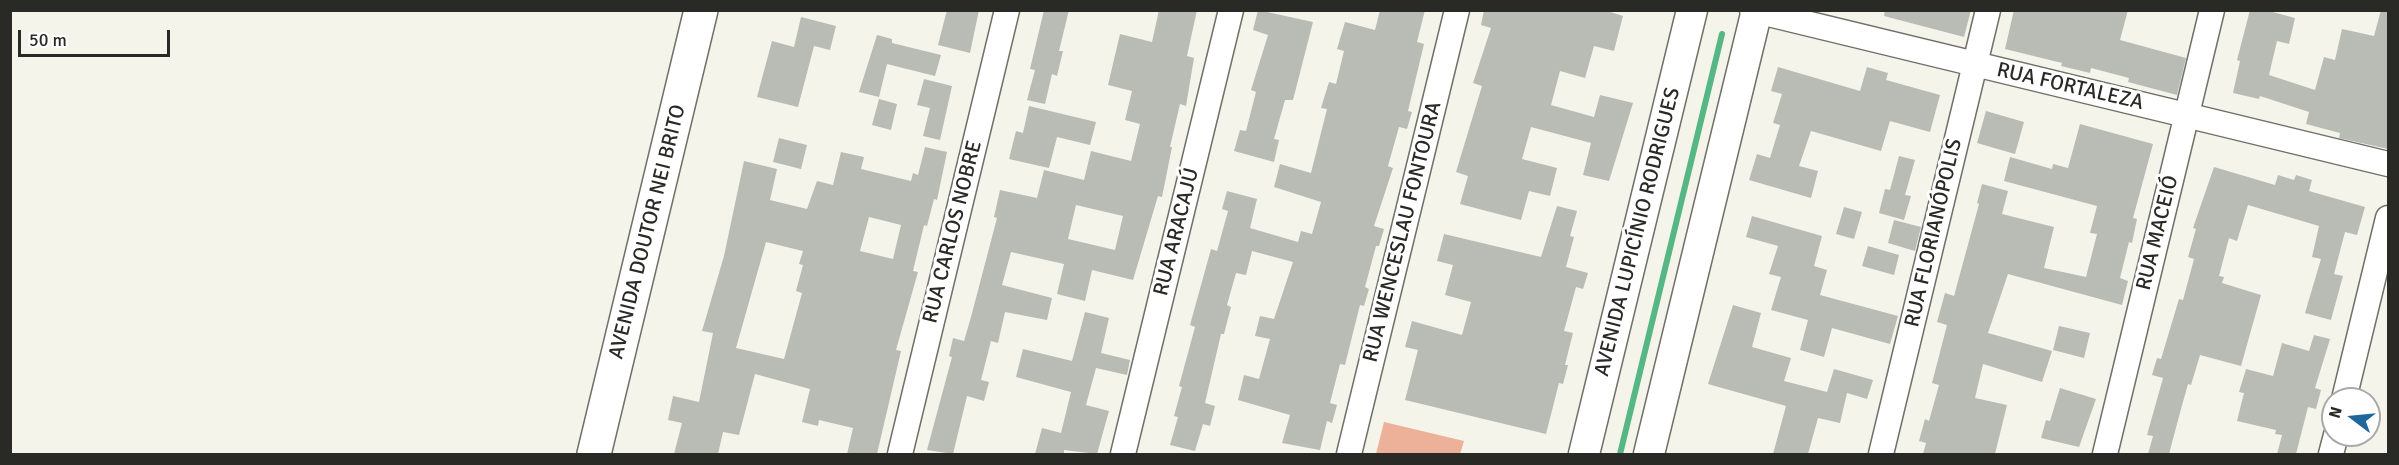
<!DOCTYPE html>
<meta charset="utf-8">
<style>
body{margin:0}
#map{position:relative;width:2399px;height:465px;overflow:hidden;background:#f5f4eb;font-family:Signika,sans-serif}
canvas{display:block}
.frame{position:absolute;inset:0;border:12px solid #292925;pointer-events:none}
.north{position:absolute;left:2321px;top:387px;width:60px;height:60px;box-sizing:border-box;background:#fff;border:2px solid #a9a9a8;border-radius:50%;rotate:286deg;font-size:16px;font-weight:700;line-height:24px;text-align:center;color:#292925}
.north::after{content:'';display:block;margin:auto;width:21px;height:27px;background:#20679b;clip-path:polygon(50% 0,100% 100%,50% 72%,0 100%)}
.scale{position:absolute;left:18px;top:30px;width:152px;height:27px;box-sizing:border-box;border:3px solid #292925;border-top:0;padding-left:8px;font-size:18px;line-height:21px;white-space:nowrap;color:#292925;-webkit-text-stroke:4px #fff;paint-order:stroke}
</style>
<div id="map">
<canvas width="2399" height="465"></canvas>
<div class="frame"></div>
<div class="north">N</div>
<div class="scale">50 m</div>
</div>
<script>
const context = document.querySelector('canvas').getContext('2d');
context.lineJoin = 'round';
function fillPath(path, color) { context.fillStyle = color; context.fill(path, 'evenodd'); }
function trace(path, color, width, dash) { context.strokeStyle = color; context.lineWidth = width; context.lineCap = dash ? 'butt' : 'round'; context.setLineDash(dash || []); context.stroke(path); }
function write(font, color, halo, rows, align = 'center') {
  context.font = font + ' Signika,sans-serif'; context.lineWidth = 6; context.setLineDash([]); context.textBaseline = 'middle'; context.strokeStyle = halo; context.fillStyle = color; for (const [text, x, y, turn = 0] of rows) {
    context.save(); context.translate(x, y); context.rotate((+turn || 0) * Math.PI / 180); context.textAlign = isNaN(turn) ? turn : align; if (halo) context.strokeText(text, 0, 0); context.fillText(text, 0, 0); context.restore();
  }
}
const green = new Path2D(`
 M1384,422l80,19 -4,13h-84z`);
const stream = new Path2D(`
 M1620,454l102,-420`);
const building = new Path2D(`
 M947,10h32l-9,43 -32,-8z
 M1044,10h25l-10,41h4l-6,25 -5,-2 -7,30 -18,-4 8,-30 -5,-1z
 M1159,10h38l-10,46 7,2 -8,48 -6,-2 -10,43h2l-10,50 -4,-1 -25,84 -41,-10 -7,31 -28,-7 7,-30 -53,-12 -9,33 50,13 -5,22 -42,-8 -7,31 -7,-2 -10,39 8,2 -5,19 -17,-5 -14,58 -26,-4 25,-93 -3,-1 4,-18 11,3 7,-24 26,-99 -3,-1 6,-27 37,8 7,-28 40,10 7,-29 40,10 9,-37 -15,-4 7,-29 -24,-6 12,-51 32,8zM1076,205l47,11 -8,34 -47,-11z
 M1258,10l55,12 -20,78h-8l-11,39 5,1 -5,22 -40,-11 6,-21 6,1 10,-39 -5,-2 17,-55 -15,-5z
 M1380,10h45l-8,32 7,2 -16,67 4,1 -5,17 -8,-2 -11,39 5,2 -19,58 10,3 -5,17h-3l-11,41 4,2 -5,17 -4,-1 -15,60 -5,-1 -10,39 7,2 -5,18 -5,-2 -7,29 -38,-7 8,-28 -52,-15 6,-25 15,4 11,-40 -15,-3 5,-20 14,3 19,-57 -41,-11 -6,24 -10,-2 -9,32 4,2 -7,27h-3l-16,69 10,3 -5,20 -7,-2 -8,27 -25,-6 8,-28 -4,-1 8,-29 -3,-1 16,-59 -5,-2 21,-76 6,2 11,-40 -6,-2 5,-18 30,8 -7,29 48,14 3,-11 11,3 9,-32 -47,-15 6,-23 31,9 16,-64 -6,-1 8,-26 7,2 8,-33 -7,-2 8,-27 30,8z
 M1484,10h120l19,6 -9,35 -20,-5 -9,32 -25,-7 -9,34 43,12 6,-22 33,8 -24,78 -26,-6 8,-32 -60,-16 -9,32 35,9 -7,28 -21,-5 -8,29 -61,-16 8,-28 -12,-4 26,-86 -9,-3 18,-55 -10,-3z
 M1885,10h86l-7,27 -80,-21z
 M2014,10h114l-8,30 66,18 -9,37 -49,-13 1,-4 -38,-10 -1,5 -29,-7 1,-3 -57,-14z
 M2250,10h15l30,8 -6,26 -12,-3 -8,34 46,15 9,-33 11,3 7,-31 32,7 7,-26h7v139l-49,-11 1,-5 -34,-9 3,-12 -49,-16 -1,3 -26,-6 7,-32 -3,-1z
 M801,17l35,9 -6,24 -16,-4 -16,61 -41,-10 15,-56 22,6z
 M877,35l15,4v4l49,12 -6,21 -48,-12 -8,33 -20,-5z
 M1778,67l82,24 7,-24 21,6 -2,7 54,15 -10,37 -40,-11 -9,30 -70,-20 -12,35 19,5 -7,27 -62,-18 8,-26 13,4 10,-33 -7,-2 9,-29 -11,-3z
 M924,79l28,7 -12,54 -17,-4 7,-28 -13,-3z
 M879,99l18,5 -6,26 -19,-5z
 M1029,106l67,16 -6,23 -33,-8 -8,31 -40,-9 7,-28 7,2z
 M1986,111l38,11 -9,32 -38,-11z
 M2080,124l73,20 -20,74 4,1 -5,24 -3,-1 -9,36 8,3 -6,24 -114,-31 -20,59 64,18 -10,31 -59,-18 -8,34 32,7 -12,49h-72l3,-11 -7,-2 6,-22 4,2 10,-36 -7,-2 15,-58 -10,-3 8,-29 9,3 25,-92 -2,-1 5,-19 26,7 -6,23 52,13 -10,41 42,9 11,-43 -7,-1 7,-27 -93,-25 6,-24 42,12 1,-5 15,4z
 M779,138l28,7 -6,24 -28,-7z
 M925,147l22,5 -10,48 -3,-1 -7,27 -3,-1 -11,46 5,1 -22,78 5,1 -24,103h-30l6,-26 -34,-8 -1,6 -16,-4 8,-33 -55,-15 -16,61 -16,-3 -5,22h-44l8,-31 -14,-3 5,-24 26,6 14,-69 -11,-2 22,-75 20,-95 33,8 -7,31 37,9 10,-28 16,4 8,-33 23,5 -3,12 50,12 2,-8 5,2zM869,217l32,8 -8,34 -33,-8zM766,242l37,9 -4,13 4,1 -7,26 6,2 -18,66 -48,-11z
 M1899,156l16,4 -10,35 6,1 -7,24 -25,-7 6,-24 5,1z
 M2214,167l61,18 3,-10 16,5 2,-5 16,5 -3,11 56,16 -8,28 -12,-3 -11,42 9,2 -12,44 -26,-7 16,-54 -9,-2 7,-31 -71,-21 -11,36 -8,-3 -10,38 5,1 -2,6 39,12 -20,71 -41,-11 -9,30 -3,-1 -7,25 -12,45h-21l5,-18 -6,-1 16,-57 -11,-3 5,-17 4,1 18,-60 4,1 11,-41 -6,-2 8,-28 -3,-1z
 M1557,206l20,5 -7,25 4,1 -8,30 22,6 -5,16 -7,-2 -12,44 9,2 -8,32h3l-5,19 -4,-1 -13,51 -141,-34 13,-50 -13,-3 7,-26 50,14 9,-33 -26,-7 8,-30 -16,-4 7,-27 97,23z
 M1844,207l18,5 -8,27 -18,-5z
 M1752,216l70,20 -8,30 13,4 -7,25 78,21 -8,28 -58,-16 -8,29 -24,-7 8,-30 -37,-10 10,-33 -12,-3 9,-28 -32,-9z
 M1894,220l27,7 -6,24 -27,-8z
 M1868,246l31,9 -5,20 -32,-9z
 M1733,305l28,8 -9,34 39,11 -7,23 43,11 7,-23 39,11 -6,19 -20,-6 -7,30 -22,-5 -10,36h-35l13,-48 -78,-22z
 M1085,312l24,6 -8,35 29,7 -3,15 -31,-7 -10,37 23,6 -12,43 -33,-4v4h-29l7,-26 19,5 10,-41 -55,-15 7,-28 49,12z
 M2059,326l31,7 -6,25 -31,-8z
 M2314,335l16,4 -15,49 6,2 -5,19 -8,-2 -12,47h-19l5,-19 -7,-1 1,-4 -39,-9 7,-28 -5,-1 7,-23 27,7 9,-33 27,8z
 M2060,388l36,11 -17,48 -38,-9 5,-18 4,1z`);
const minor = new Path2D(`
 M1752,10l636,154
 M2344,399l44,-181
 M900,454l107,-444
 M1123,454l108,-444
 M1349,454l108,-444
 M1881,454l107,-444
 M2105,454l107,-444
 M2331,454l5,-19`);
const tertiary = new Path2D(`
 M1584,454l108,-444
 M1649,454l108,-444`);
const secondary = new Path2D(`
 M594,454l107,-444`);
const streetNames = [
 ["RUA FORTALEZA",2070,87,13],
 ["AVENIDA DOUTOR NEI BRITO",648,232,-76],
 ["RUA CARLOS NOBRE",953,232,-76],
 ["RUA ARACAJÚ",1177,232,-76],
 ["RUA WENCESLAU FONTOURA",1403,232,-76],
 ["AVENIDA LUPICÍNIO RODRIGUES",1638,232,-76],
 ["RUA FLORIANÓPOLIS",1934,233,-77],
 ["RUA MACEIÓ",2158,233,-76]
];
fillPath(green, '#edb098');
trace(stream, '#56b785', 6);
fillPath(building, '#b8bcb4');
trace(minor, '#717068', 27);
trace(tertiary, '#717068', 33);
trace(secondary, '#717068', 36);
trace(minor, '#fff', 24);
trace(tertiary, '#fff', 30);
trace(secondary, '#fff', 33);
write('21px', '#292925', '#fff', streetNames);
</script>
